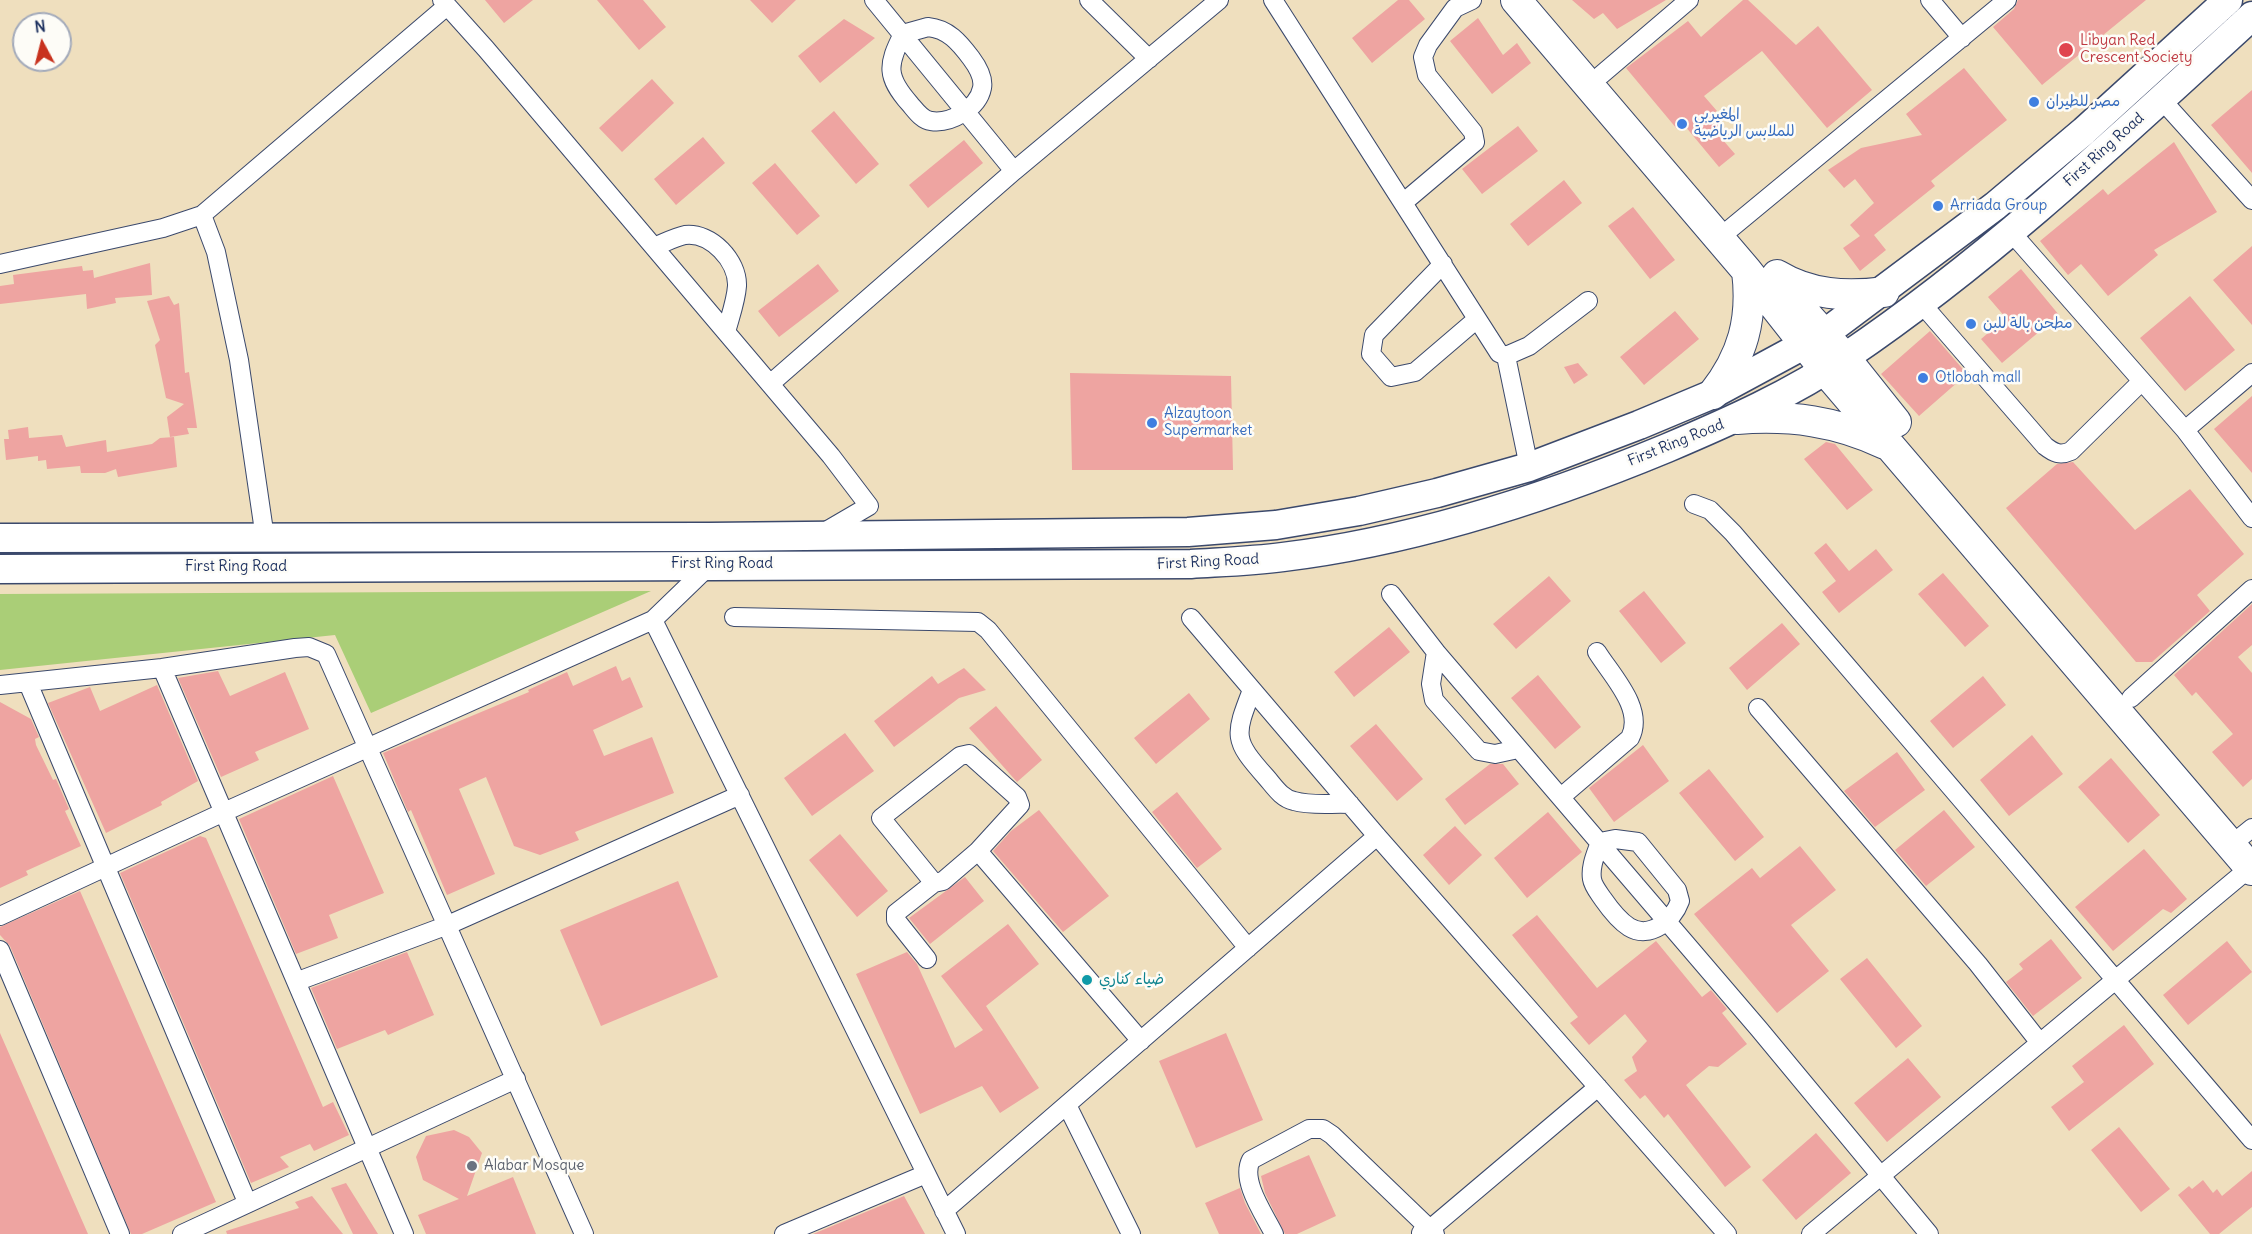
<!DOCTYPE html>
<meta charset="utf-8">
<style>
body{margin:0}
#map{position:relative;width:2252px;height:1234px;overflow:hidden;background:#efdfbe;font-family:Delius,sans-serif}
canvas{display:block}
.north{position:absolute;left:12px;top:12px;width:60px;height:60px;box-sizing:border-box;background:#fdfcf7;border:2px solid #a3aaba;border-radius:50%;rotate:353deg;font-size:16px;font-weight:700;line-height:24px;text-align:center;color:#1b2f5e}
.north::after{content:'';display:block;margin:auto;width:21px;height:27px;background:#c8321e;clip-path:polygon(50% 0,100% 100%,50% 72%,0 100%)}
</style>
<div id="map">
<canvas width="2252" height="1234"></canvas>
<div class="north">N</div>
</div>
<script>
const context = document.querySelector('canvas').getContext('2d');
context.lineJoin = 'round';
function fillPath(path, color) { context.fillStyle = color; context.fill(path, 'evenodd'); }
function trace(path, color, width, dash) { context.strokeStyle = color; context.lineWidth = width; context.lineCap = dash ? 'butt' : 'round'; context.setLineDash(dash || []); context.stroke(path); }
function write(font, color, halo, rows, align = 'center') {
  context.font = font + ' Delius,"Playpen Sans Arabic",sans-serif'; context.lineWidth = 5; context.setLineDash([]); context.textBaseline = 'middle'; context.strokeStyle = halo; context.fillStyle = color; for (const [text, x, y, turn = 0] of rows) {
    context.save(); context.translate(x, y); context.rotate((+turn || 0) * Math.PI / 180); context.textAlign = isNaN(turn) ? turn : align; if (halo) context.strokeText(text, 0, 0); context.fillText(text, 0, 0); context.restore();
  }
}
const green = new Path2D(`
 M651,591l-280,122 -36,-78 -335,35v-76z`);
const building = new Path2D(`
 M485,0h48l-29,23z
 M597,0h46l23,27 -27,23z
 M750,0h46l-24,23z
 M1398,0h11l16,19 -53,44 -20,-25z
 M1572,0h94l-49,29 -14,-16 -9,6z
 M1743,0h5l48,45 22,-19 54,64 -45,38 -65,-77 -58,45 13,15 -6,3 19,20 -8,5 13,15 -16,13 -34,-41 -8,3 -51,-61 62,-47 13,16z
 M2018,0h128l-104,85 -49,-58 21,-18z
 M1478,18l25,37 14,-12 14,20 -39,31 -42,-53z
 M844,19l31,19 -55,45 -22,-27z
 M1964,68l43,52 -76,61 4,5 -61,49 12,15 -26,21 -17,-23 17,-12 -10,-11 24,-22 -19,-24 -11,9 -16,-18 33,-22 61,-13 -16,-21z
 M652,79l22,24 -52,49 -23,-24z
 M2252,90v83l-41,-48z
 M834,111l45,53 -23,20 -45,-53z
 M1518,126l20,25 -56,43 -20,-25z
 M703,137l22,26 -49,42 -22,-26z
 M964,140l19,23 -55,45 -19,-23z
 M2174,142l43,70 -63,38 4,5 -50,41 -27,-32 -13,11 -28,-34 63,-52 5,6z
 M775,163l45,53 -23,19 -45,-52z
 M1564,180l18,23 -54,43 -18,-22z
 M1633,207l42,53 -25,19 -42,-53z
 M2252,246v79l-39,-45z
 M150,263l2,32 -37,3 1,5 -29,6 -1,-15 -86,10v-18l14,-2 -1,-9 69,-9 1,5 10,-1 1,8z
 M818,264l21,27 -60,46 -21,-26z
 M2021,269l38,46 -57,48 -21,-24 25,-21 -18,-21z
 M169,296l5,9 5,-2 6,70 4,-1 8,56h-10l2,6 -19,3 -3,-20 17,-13 -18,-6 -11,-53 5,-5 -13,-39z
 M2190,296l45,54 -50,41 -45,-53z
 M1675,311l24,28 -55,46 -24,-28z
 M1930,331l37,43 -48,42 -38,-42z
 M1578,363l10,12 -14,9 -10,-17z
 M1070,373l161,3 2,94h-161z
 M2252,396v77l-38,-44z
 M28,427l1,11 33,-3 4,12 40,-7 1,12 45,-8 8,-6 14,-1 3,30 -59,10 -2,-8 -11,4h-24l-1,-7 -33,3 -1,-9 -8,1v-5l-32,4 -2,-21h5l-1,-9z
 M1826,442l9,2 38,46 -26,20 -43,-51z
 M2073,462l62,68 55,-41 54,65 -47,41 13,16 -58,51h-16l-130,-154 51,-44z
 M1826,543l23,28 27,-22 17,21 -54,43 -17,-21 14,-11 -22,-28z
 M1943,573l46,53 -24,21 -47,-53z
 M1549,576l22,25 -55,48 -23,-25z
 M1644,591l42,52 -25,20 -42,-52z
 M2252,604v41l-14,12 14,16v106l-9,8 -31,-35 21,-18 -37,-42 -4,4 -18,-21z
 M1782,623l18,21 -53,46 -18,-22z
 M1389,627l21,25 -56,45 -20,-25z
 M616,666l6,15 8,-4 13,30 -50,23 11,26 48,-19 22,56 -99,39 4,8 -39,15 -26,-9 -28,-69 -27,12 36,85 -48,21 -36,-85 -3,2 -25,-59 146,-61 -1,-2 39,-18 6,14z
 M964,668l22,22 -27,8 -65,49 -20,-26 58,-45 6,8z
 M218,671l12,25 55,-24 24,57 -54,23 4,8 -38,17 -43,-99z
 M1538,675l43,52 -26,22 -44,-51z
 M1983,676l23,29 -53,43 -23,-27z
 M157,685l41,96 -37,21 1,3 -56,28 -58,-130 42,-16 10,24z
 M1189,693l21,26 -54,45 -22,-26z
 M0,702l31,17 8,18 -4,2 1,6 17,35 3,-1 13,30 -4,2 16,35 -55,25 2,4 -28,13z
 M996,706l46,54 -25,22 -48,-54z
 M1376,724l47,55 -26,22 -47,-55z
 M845,733l29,38 -62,45 -28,-38z
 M2032,735l31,39 -54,42 -29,-36z
 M1643,745l26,36 -55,41 -25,-34z
 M1897,752l28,38 -50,37 -31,-36z
 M2111,758l49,57 -32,28 -50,-56z
 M1490,764h13l16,20 -54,41 -20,-26z
 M1709,769l55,68 -29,24 -56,-68z
 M333,776l51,117 -55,22 9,23 -42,16 -57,-135z
 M1177,792l45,57 -25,19 -45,-56z
 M1039,810l70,86 -46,36 -70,-81 18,-20z
 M1944,810l31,37 -49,39 -31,-36z
 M1548,812l34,40 -55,46 -33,-40z
 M1455,826l27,29 -33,30 -26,-30z
 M840,834l48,57 -31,26 -48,-57z
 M200,836l6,2 117,269 10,-5 16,33 -35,16 -4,-7 -30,13 9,10 -38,16 -131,-310z
 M1800,846l36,44 -45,35 38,46 -52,42 -83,-99 58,-46 8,10z
 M2144,849l43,50 -16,14 -8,-4 -50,42 -38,-44z
 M965,877l19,24 -54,43 -21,-26z
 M678,881l40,96 -117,49 -41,-96z
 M80,891l136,311 -74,32h-11l-121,-288 -10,-11v-8z
 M1537,915l60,73 59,-47 46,56 9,-7 16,19 -5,4 25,31 -29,23 -9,-1 -23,19 65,82 -26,20 -57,-73 -4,4 -19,-23 -5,4 -16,-19 13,-9 -5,-14 15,-16 -22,-27 -36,31 -19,-22 8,-6 -66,-82z
 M1008,924l31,40 -53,42 53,82 -39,25 -18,-27 -62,28 -64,-140 51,-22 10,12 38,84 28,-18 -42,-54z
 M2051,939l31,39 -49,38 -27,-34 17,-13 -4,-5z
 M2227,941l25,31 -64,53 -25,-30z
 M407,952l27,63 -46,20 -3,-5 -48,19 -26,-61z
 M1867,958l55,68 -26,22 -56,-69z
 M2124,1025l30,39 -85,67 -18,-24 33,-25 -12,-16z
 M0,1033l88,201h-88z
 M1226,1033l37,87 -67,28 -37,-87z
 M1908,1058l33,39 -54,45 -33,-39z
 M2119,1127l51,62 -29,23 -50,-62z
 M454,1130l15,7 13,16 -15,43 46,-19 23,57h-110l-8,-19 41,-16 -36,-19 -7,-23 10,-21z
 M1816,1133l35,40 -55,47 -34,-40z
 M1309,1155l27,61 -39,18h-12l-20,-41 -4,-17z
 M2252,1171v36l-33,27h-9l-32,-39 11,-9 3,3 11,-9 10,13 4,-4 5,7z
 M346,1183l32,51h-25l-22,-46z
 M1240,1188l5,15 16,31h-42l-14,-31z
 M312,1196l31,38h-116l-1,-3 73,-23 -4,-6z
 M904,1196l21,38h-112z`);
const minor = new Path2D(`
 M442,0l44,49 345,407 38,50 -48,28
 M874,0l140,171
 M1089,0l60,59
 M1273,0l226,353 7,3 23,-10 59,-45
 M1930,0l32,38
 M928,27c20,2 31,15 43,31 6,8 13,20 11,30 -4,20 -31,36 -51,33 -9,-1 -15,-10 -21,-17 -24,-27 -23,-39 -7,-70z
 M1601,75l88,-75
 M2161,99l91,101
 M1404,202l71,-60 -2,-10 -46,-57 -4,-18 5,-12 27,-37 17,-8
 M202,215l14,37 23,108 26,178
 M1730,229l277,-229
 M2011,232l174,198 67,88
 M654,247c10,-4 21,-10 31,-12 26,-3 53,26 52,51 -1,15 -7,31 -11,46
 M0,264l163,-36 39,-13 245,-209
 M1443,264l-69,71 -3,19 20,23 24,-5 62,-53
 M1921,303l124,143c9,7 15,10 26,5l71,-70
 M1506,356l23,111
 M770,384l244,-213 205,-171
 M2185,430l67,-57
 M1694,504l16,6 23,23c174,201 346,405 519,607
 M1391,594l45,58 323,377 170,205
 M734,617l244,5 10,8 260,318
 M1191,618l186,218 350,398
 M653,620l58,-56
 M1436,652l-5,32 3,16 45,51 16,3 23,-5
 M162,668l242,566
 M28,683l219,519
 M0,685l162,-17 133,-20 14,-1 17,7 258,580
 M1252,690c-18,46 -19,50 14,87 8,9 15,21 28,24 17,5 38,2 56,3
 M2131,698l121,-109
 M1758,708l220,256 62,79
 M1561,797l69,-59c15,-29 -18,-62 -33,-86
 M1615,839l23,3 39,48 3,11c-7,19 -30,39 -51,26 -11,-7 -19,-18 -26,-28 -4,-6 -10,-13 -11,-20 -2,-13 4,-25 8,-37z
 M2231,845l21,-17
 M978,851l163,190
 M0,916l224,-104 429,-192 303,614
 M0,950l120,284
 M927,959l-31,-39v-7l38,-30 9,-2 35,-30 42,-46 -3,-8 -48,-43 -9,2 -79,62 53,65
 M298,981l150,-56 292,-130
 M1067,1105l64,129
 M944,1211l433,-375
 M1421,1233l9,-4 168,-142
 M182,1234l334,-155
 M784,1234l142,-60
 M1274,1234c-9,-19 -34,-53 -23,-74l58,-31h14l9,6 103,99
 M1811,1234l441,-368`);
const primary = new Path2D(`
 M0,538l709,-1 479,-5 88,-7 83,-14 78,-18 92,-26 110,-42 74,-31 111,-60 171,-128 89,-75 144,-131
 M0,569l1191,-5c31,-2 62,-3 92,-7 132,-16 261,-58 384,-109 61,-26 125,-54 180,-92 146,-99 275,-221 405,-340`);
const trunk = new Path2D(`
 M1516,0l231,271 78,99 427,500
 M1777,275c33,20 69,22 107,17
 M1788,294l57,64 51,64
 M1713,394c30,-38 40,-75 34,-123
 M1737,419c53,-4 100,2 148,25`);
const markers = [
 [2066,50,8,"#e0444e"],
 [2034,102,6,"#3f7fe0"],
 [1682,124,6,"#3f7fe0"],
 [1938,206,6,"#3f7fe0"],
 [1971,324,6,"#3f7fe0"],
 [1923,378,6,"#3f7fe0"],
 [1152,423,6,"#3f7fe0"],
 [1087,980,6,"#0f9aa8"],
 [472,1166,6,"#6b7280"]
];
const healthNames = [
 ["Libyan Red",2080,41],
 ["Crescent Society",2080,58]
];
const shopNames = [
 ["مصر للطيران",2046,102],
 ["المغيربي",1694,115],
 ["للملابس الرياضية",1694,132],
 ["Arriada Group",1950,206],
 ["مطحن بالة للبن",1983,324],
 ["Otlobah mall",1935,378],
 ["Alzaytoon",1164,414],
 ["Supermarket",1164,431]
];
const streetNames = [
 ["First Ring Road",2104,150,-42],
 ["First Ring Road",1676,443,-22],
 ["First Ring Road",1208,562,-3],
 ["First Ring Road",722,564],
 ["First Ring Road",236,567]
];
const cultureNames = [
 ["ضياء كناري",1099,980]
];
const worshipNames = [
 ["Alabar Mosque",484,1166]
];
fillPath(green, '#aace77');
fillPath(building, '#eea4a1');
trace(minor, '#3b496c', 20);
trace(primary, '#3b496c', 31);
trace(trunk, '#3b496c', 32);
trace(minor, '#fff', 18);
trace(primary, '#fff', 28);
trace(trunk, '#fff', 30);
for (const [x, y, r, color] of markers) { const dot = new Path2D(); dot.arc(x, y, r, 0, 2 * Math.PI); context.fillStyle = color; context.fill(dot); trace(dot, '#fdfcf7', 2); }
write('15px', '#be3a42', '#fdfcf7', healthNames, 'left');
write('15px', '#366cbe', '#fdfcf7', shopNames, 'left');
write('15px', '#1b2f5e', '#fdfcf7', streetNames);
write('15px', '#0d838f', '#fdfcf7', cultureNames, 'left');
write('15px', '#5b616d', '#fdfcf7', worshipNames, 'left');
</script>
